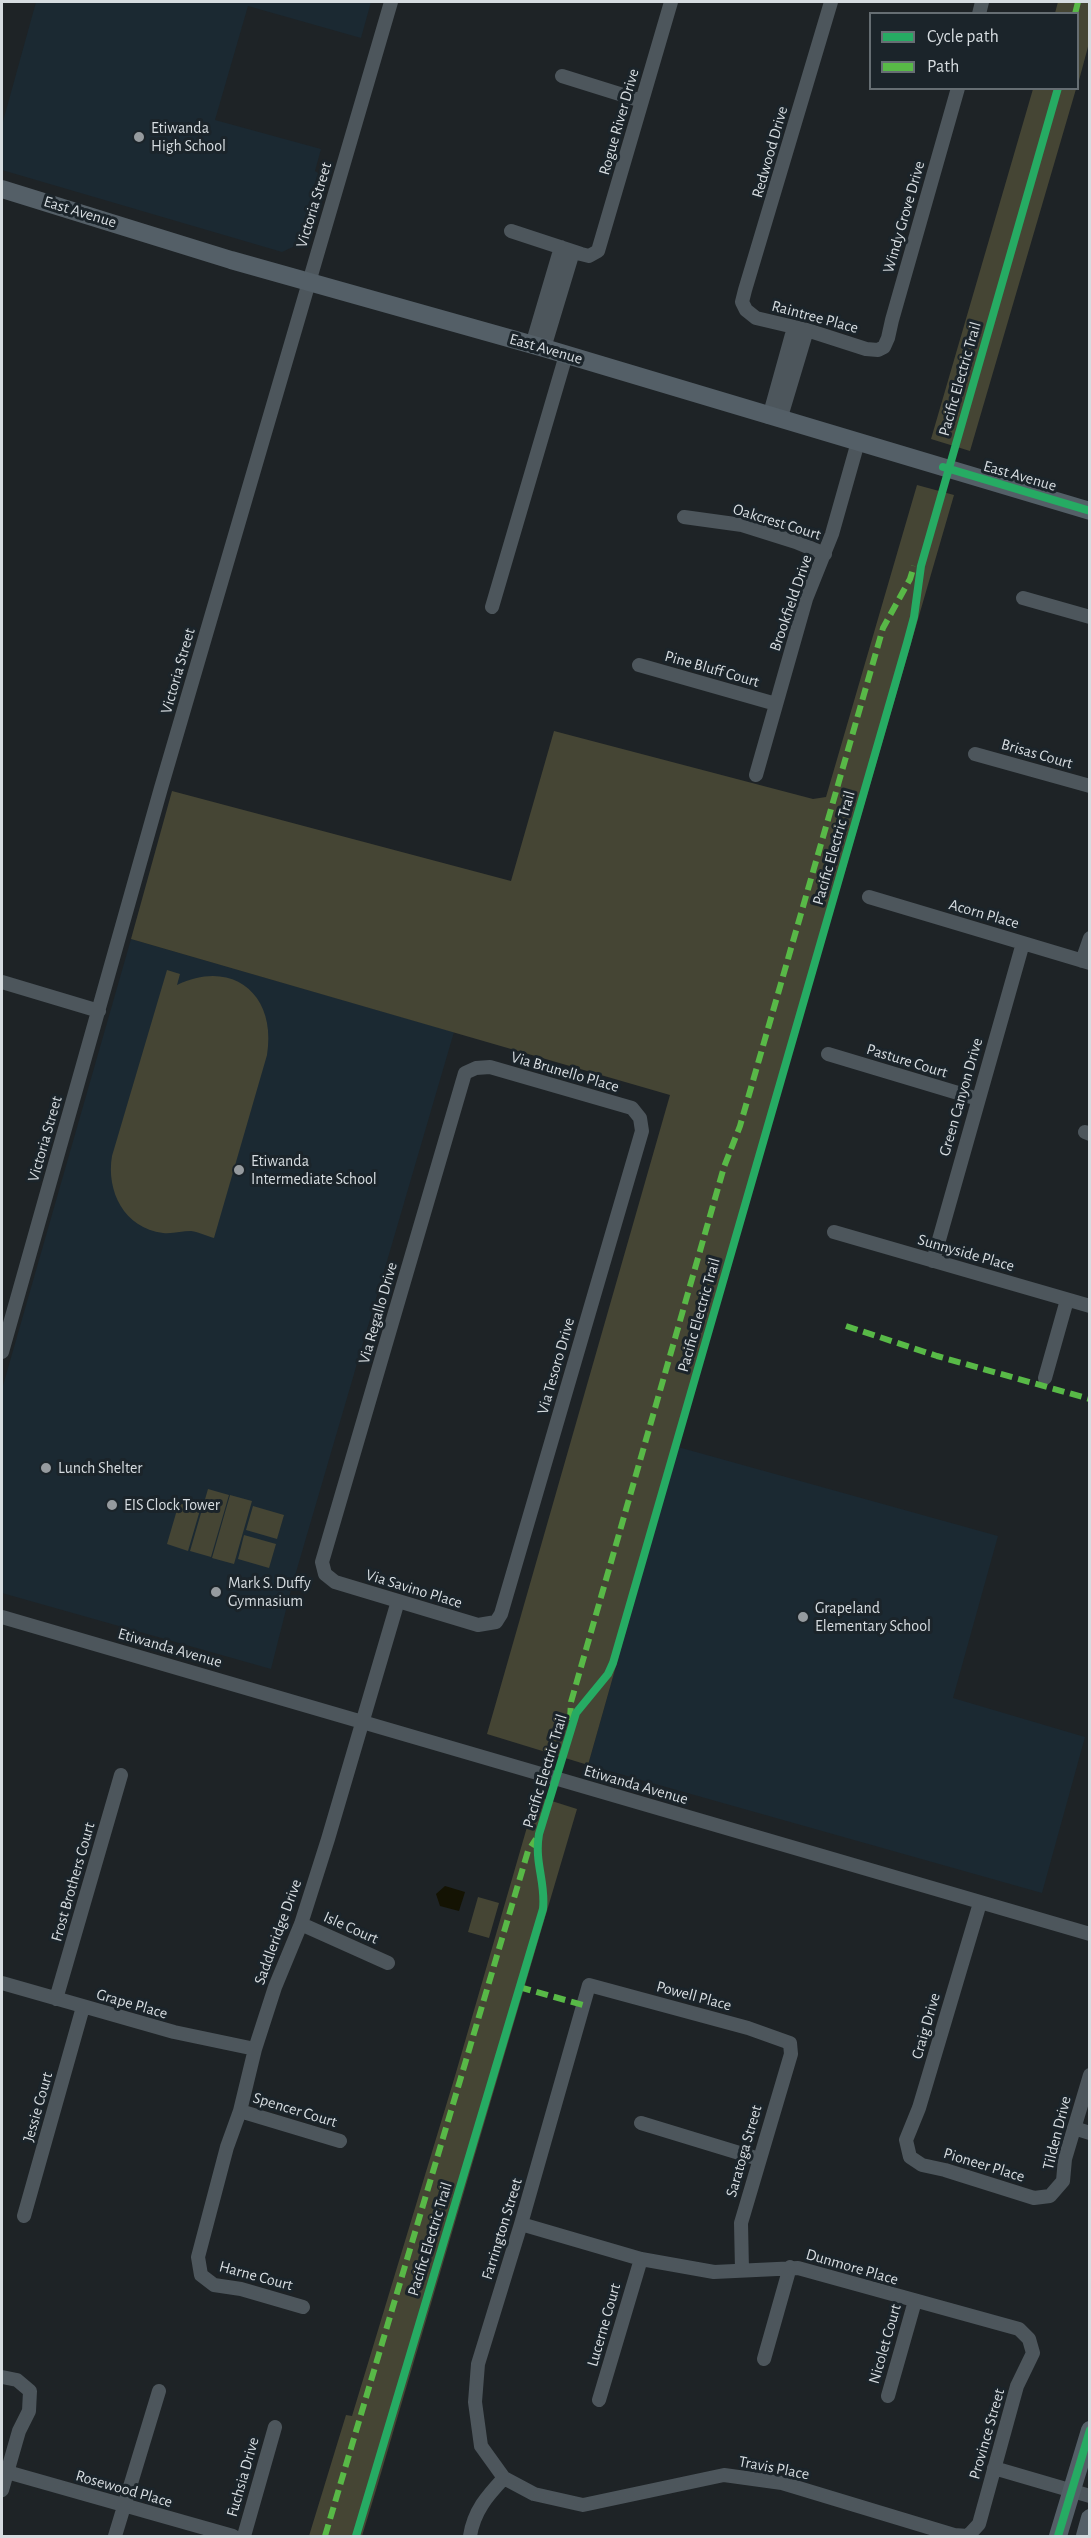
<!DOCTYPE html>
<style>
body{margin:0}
#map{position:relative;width:1091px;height:2538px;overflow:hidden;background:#1e2326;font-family:"Alegreya Sans",sans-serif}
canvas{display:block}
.frame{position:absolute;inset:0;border:3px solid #d6dce0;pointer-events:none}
.legend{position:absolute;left:869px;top:12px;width:210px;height:78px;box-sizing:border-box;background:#1b242a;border:2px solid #666e73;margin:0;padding:8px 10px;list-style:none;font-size:18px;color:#d6dce0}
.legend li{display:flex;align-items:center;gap:12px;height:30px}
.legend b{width:30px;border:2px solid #666e73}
</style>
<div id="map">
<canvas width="1091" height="2538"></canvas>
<div class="frame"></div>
<ul class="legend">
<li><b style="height:8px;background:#26ab63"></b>Cycle path</li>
<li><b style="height:8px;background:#58b947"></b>Path</li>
</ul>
</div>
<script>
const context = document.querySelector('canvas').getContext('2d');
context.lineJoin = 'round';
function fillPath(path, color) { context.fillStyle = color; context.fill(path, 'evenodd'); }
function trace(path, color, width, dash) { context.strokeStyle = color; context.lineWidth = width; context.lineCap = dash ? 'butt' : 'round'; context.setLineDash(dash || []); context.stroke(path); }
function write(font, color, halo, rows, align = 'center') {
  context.font = font + ' "Alegreya Sans",sans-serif'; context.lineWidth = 6; context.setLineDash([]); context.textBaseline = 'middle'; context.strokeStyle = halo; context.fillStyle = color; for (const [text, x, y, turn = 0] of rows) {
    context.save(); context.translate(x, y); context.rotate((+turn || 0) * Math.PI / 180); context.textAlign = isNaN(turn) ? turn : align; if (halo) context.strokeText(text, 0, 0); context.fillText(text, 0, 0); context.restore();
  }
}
const built = new Path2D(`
 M36,2h335l-10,36 -113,-32 -33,114 106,29 -6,22 3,2 -21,72 -15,7 -280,-82v-45z
 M131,939l323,93 -162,554 -21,83 -269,-76v-204z
 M678,1447l320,89 -45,162 132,39 -43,156 -454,-128z`);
const green = new Path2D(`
 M1058,2h31v41l-11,41v-70l-23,-1z
 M1033,89h43l-106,362 -39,-12z
 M917,485l37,10 -276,952 -90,318 -101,-31 183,-639 -539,-156 41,-148 339,90 43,-150 259,68 13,-2z
 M167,970l13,4 -3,11c56,-27 100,10 90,70l-53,183c-7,-2 -15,-6 -23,-7 -9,0 -18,3 -28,2 -39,-5 -57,-42 -51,-77z
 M208,1489l21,6 -18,62 -21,-6z
 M230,1495l22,6 -18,63 -22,-6z
 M179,1503l21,7 -12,41 -21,-7z
 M253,1506l31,9 -7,24 -31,-9z
 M244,1535l32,9 -7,24 -31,-9z
 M536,1796l41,13 -201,681 -14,46h-53l37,-121 6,1 103,-340z
 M478,1897l21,6 -10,35 -21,-6z`);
const water = new Path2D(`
 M445,1886l20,6 -6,19 -19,-5 -4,-12z`);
const minor = new Path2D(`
 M831,2l-86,288 -3,12 4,8 10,8 51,12 59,19 12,1 6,-3 4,-9 4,-18 66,-232
 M979,14l3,-12
 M562,76l80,25
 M511,231l70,23 8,2 9,-5 73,-249
 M532,345l29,-98
 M544,348l29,-96
 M769,417l25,-90
 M780,420l27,-90
 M684,517l58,8 54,17 29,12
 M1023,598l67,19
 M492,607l74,-252
 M639,665l137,39
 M975,754l115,32
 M756,775l50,-176 26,-65 26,-92
 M869,897l221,66
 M1082,961l8,-23
 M2,982l97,29
 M828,1054l150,45
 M490,1067l142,41 8,10 2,13 -141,483 -5,8 -18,3 -143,-43 -10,-8 -3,-12 143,-489 11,-5z
 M1085,1132l5,2
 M834,1232l256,74
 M933,1261l90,-318
 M2,1352l159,-564 230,-786
 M1045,1378l22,-78
 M2,1617l1088,317
 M980,1903l-61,205 -13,32 4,17 12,8 23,5 89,28 16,-2 13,-15 2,-22 25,-84
 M301,1924l87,39
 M2,1983l172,49 81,17
 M56,1999l65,-224
 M240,2111l100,30
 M641,2123l118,36
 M1074,2128l16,5
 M24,2216l59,-209
 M521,2224l120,35 73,13 84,-4 221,61 10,10 4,14 -16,33 -38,138 -11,12 -14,-1 -172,-52 -58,-8 -141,30 -49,-11 -30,-16 -23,-32 -6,-44 3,-38 43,-140 68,-239 159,43 42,15 1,11 -50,169 1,47
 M303,2307l-62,-18 -27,-4 -13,-10 -3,-18 29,-110 13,-36 15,-62 20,-62 26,-63 27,-85 70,-238
 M764,2359l26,-92
 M2,2377l15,3 13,11 -1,20 -10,20 -17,59
 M888,2396l27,-95
 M599,2400l42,-141
 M994,2468l96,28
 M7,2472l226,64
 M115,2536l44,-145
 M244,2536l31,-109
 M470,2536c4,-25 17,-40 34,-58`);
const major = new Path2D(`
 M2,189l229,71 313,88 546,163
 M1058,2536l32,-106
 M1085,2536l5,-18`);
const quiet = new Path2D(`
 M1075,14l3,-12
 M846,1326l91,30 153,43
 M570,1720l1,-18 153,-535 16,-41 143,-498 27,-49 4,-13
 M519,1987l64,18
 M325,2536l203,-685 8,-12`);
const cycleway = new Path2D(`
 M943,467l147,44
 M356,2536l187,-627c3,-27 -9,-46 -4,-75l37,-121 32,-39 5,-11 294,-1020 7,-26 7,-51 137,-478
 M1058,2536l32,-106`);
const markers = [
 [139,137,6,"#969b9f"],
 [239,1170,6,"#969b9f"],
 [46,1468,6,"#969b9f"],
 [112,1505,6,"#969b9f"],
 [216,1592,6,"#969b9f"],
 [803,1617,6,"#969b9f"]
];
const streetNames = [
 ["Rogue River Drive",619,122,-74],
 ["Redwood Drive",770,152,-74],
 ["Victoria Street",314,205,-73],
 ["East Avenue",80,212,17],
 ["Windy Grove Drive",904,217,-74],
 ["Raintree Place",815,317,15],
 ["East Avenue",546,349,16],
 ["Pacific Electric Trail",960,379,-74],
 ["East Avenue",1020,476,16],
 ["Oakcrest Court",777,522,17],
 ["Brookfield Drive",791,603,-71],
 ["Pine Bluff Court",712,669,16],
 ["Victoria Street",178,671,-74],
 ["Brisas Court",1037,754,16],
 ["Pacific Electric Trail",834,848,-74],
 ["Acorn Place",984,914,16],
 ["Pasture Court",907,1061,17],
 ["Via Brunello Place",565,1072,16],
 ["Green Canyon Drive",961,1097,-74],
 ["Victoria Street",45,1139,-74],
 ["Sunnyside Place",966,1253,16],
 ["Via Regallo Drive",378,1313,-74],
 ["Pacific Electric Trail",699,1315,-74],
 ["Via Tesoro Drive",556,1366,-74],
 ["Via Savino Place",414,1589,17],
 ["Etiwanda Avenue",170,1648,16],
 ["Pacific Electric Trail",545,1771,-73],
 ["Etiwanda Avenue",636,1785,16],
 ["Frost Brothers Court",73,1882,-74],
 ["Isle Court",351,1928,24],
 ["Saddleridge Drive",278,1932,-70],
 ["Powell Place",694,1996,15],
 ["Grape Place",132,2004,16],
 ["Craig Drive",926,2026,-74],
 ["Jessie Court",38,2107,-74],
 ["Spencer Court",295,2110,17],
 ["Tilden Drive",1057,2133,-76],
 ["Saratoga Street",744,2151,-74],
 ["Pioneer Place",984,2165,17],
 ["Farrington Street",502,2229,-73],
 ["Pacific Electric Trail",430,2239,-73],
 ["Dunmore Place",852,2267,16],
 ["Harne Court",256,2276,15],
 ["Lucerne Court",604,2325,-74],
 ["Nicolet Court",885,2344,-74],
 ["Province Street",987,2434,-74],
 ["Travis Place",774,2468,11],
 ["Fuchsia Drive",243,2477,-74],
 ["Rosewood Place",124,2489,16]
];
const poiNames = [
 ["Etiwanda",151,128],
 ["High School",151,146],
 ["Etiwanda",251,1161],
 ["Intermediate School",251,1179],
 ["Lunch Shelter",58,1468],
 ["EIS Clock Tower",124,1505],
 ["Mark S. Duffy",228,1583],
 ["Gymnasium",228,1601],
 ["Grapeland",815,1608],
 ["Elementary School",815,1626]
];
fillPath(built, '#1b2932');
fillPath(green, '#454534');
fillPath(water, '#141303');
trace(minor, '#4d565c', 14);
trace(major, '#545f67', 18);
trace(quiet, '#58b947', 6, [12, 6]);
trace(cycleway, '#26ab63', 8);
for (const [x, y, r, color] of markers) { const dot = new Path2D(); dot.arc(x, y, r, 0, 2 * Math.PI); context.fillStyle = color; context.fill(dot); trace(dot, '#1b242a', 2); }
write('16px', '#d6dce0', '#1b242a', streetNames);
write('16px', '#d6dce0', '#1b242a', poiNames, 'left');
</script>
